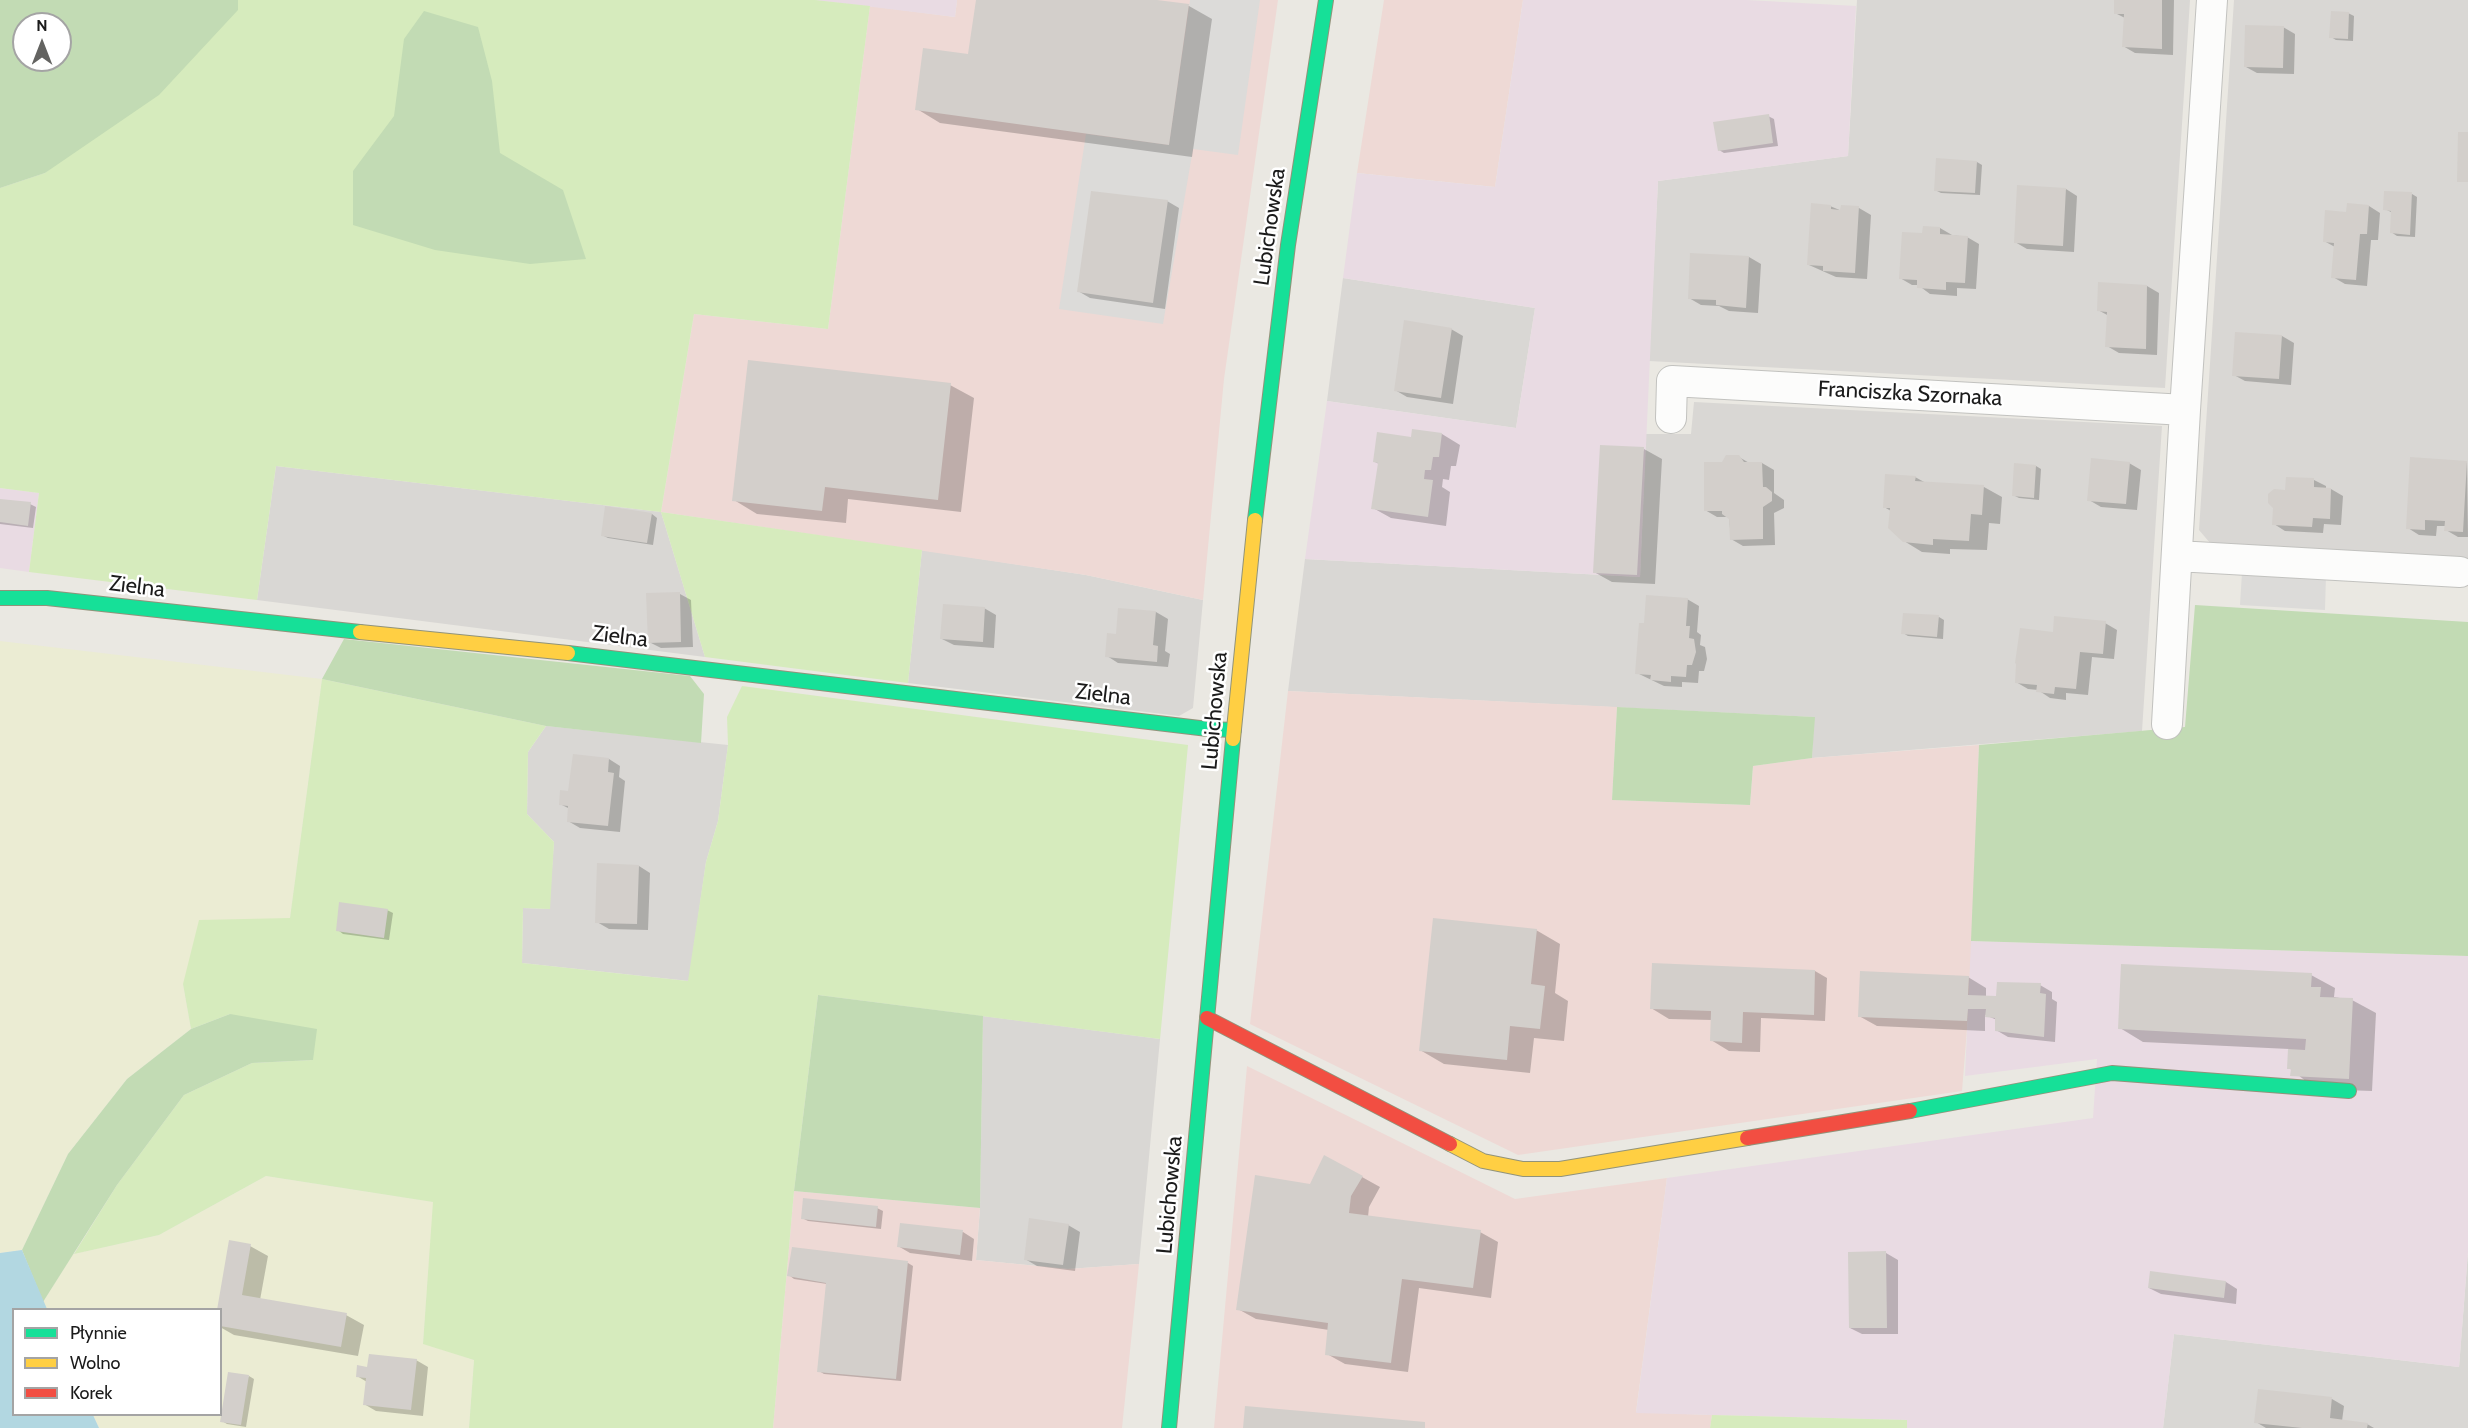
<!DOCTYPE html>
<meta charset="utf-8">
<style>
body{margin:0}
#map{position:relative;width:2468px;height:1428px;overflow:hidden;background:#eae8e2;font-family:Cabin,sans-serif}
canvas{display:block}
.legend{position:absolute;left:12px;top:1308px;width:210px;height:108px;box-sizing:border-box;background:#fff;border:2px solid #a4a4a4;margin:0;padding:8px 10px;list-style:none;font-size:18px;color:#1b1b1b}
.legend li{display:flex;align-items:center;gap:12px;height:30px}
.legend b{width:30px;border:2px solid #a4a4a4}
.north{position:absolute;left:12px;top:12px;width:60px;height:60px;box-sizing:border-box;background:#fff;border:2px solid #a4a4a4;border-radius:50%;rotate:0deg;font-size:16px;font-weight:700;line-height:24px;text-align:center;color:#1b1b1b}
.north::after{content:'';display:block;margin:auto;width:21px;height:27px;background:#636361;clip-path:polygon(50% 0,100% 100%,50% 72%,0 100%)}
</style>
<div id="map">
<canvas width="2468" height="1428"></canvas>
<ul class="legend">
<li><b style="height:8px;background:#16e098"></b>Płynnie</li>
<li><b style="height:8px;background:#ffcf43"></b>Wolno</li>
<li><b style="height:8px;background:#f24e42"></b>Korek</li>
</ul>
<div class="north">N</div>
</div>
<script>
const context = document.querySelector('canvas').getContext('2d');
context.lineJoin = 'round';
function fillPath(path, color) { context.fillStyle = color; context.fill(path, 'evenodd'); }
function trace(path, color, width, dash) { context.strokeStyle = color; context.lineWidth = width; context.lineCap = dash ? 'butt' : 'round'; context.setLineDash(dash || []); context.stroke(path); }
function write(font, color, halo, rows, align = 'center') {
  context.font = font + ' Cabin,sans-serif'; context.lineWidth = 5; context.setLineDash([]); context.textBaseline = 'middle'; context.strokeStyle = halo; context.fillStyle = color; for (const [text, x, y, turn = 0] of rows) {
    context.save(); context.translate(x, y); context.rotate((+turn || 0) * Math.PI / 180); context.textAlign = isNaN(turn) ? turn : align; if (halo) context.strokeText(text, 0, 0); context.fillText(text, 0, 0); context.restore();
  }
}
const residential = new Path2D(`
 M1857,0h333l-25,388 -516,-27 9,-180 190,-25z
 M2234,0h234v565l-252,-15 -17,-20z
 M1343,278l192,30 -19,120 -189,-27z
 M1694,402l468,24 -20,305 -330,27 2,-41 -526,-26 17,-132 335,18 6,-143h45z
 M276,466l385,46 44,145 -448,-57z
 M922,550l164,25 117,25 -10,108 -14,8 -271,-33z
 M546,726l182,19 -10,76 -12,41 -17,119 -167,-18 1,-55 26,1 5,-67 -27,-28 1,-62z
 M983,1016l177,23 -21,225 -71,5 -92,-9 4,-52z
 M2468,1252v176h-305l11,-94 285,33z`);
const commercial = new Path2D(`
 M957,0h321l-54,379 -21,221 -117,-25 -425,-63 33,-198 134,15 42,-323 85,11z
 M1384,0h139l-28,187 -138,-14z
 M1288,691l329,16 -5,93 138,5 3,-39 59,-8 167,-13 -9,247 -8,99 -444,64 -268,-131z
 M1247,1066l268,133 152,-21 -31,234 76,3 -2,13h-496z
 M794,1191l186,17 -4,52 92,9 71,-5 -17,164h-349z`);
const industrial = new Path2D(`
 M815,0h142l-2,17z
 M1523,0h224l109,6 -8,150 -190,25 -18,396 -335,-18 22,-158 189,27 19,-120 -192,-30 14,-105 138,14z
 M0,488l39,5 -10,79 -29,-4z
 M1971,941l497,15v296l-9,115 -285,-33 -11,94h-256v-8l-271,-7 31,-235 426,-60 4,-59 -132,17z`);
const farmland = new Path2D(`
 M0,641l322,38 -32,240 -107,65 8,45 -64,50 -59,75 -46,96 -22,3z
 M266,1176l168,26 -11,141 51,17 -5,68h-370l-6,-13 127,-1v-104h-173l-4,-8 30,-48 86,-19z`);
const grass = new Path2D(`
 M238,0h577l55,6 -42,323 -134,-15 -33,198 261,38 -14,133 -203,-26 -44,-145 -385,-46 -19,134 -228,-28 10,-79 -39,-5v-300l45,-15 192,-163z
 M322,679l224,47 -18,26 -1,62 27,28 -4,67 -27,-1 -1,55 166,18 18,-119 12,-41 10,-76 -1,-28 15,-31 446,59 -28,294 -342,-44 -24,196 -21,237h-304l5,-68 -51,-16 10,-142 -167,-26 -107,59 -85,19 43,-69 67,-90 68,-32 61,-3 -83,-46 -39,15 -8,-45 16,-64 91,-2z
 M1712,1415l195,5v8h-197z`);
const forest = new Path2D(`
 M0,0h238v10l-79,85 -114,78 -45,15zM24,24h36v36h-36z
 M424,11l54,16 14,54 8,72 63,37 23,69 -56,5 -95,-14 -82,-25v-54l41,-55 10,-77z
 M2195,605l273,17v334l-497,-15 8,-196 206,-18z
 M344,639l346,37 14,18 -3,49 -155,-17 -224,-47z
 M1617,707l198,10 -3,41 -59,8 -3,39 -138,-5z
 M818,995l165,21 -3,192 -186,-17z
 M230,1014l87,15 -4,31 -61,3 -68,32 -67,90 -74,117 -21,-52 46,-96 59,-75 64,-50z`);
const parking = new Path2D(`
 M1190,0h70l-22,155 -45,-6 -30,175 -104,-15 27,-175 83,11z
 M2242,573l84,2 -1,35 -85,-5z`);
const water = new Path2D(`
 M22,1250l25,59 -33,1v104l79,1 6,13h-99v-175z`);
const shadow = new Path2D(`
 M977,0h169l43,6 23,13 -20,138 -252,-34 -23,-14 53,-53z
 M2116,0h58l-1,55 -38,-2 -12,-7 2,-28 -10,-5z
 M2348,13l6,3 -1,25 -17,-1 -5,-3z
 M2283,27l12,7 -1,40 -37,-1 -11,-6z
 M1768,116l6,3 4,27 -54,7 -5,-3z
 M1977,162l5,3 -2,30 -39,-2 -6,-3z
 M2066,189l11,7 -3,56 -47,-3 -12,-7z
 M2412,194l5,3 -2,40 -18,-1 -6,-4 2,-19 -8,-4z
 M1167,201l12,7 -14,101 -75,-11 -12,-7z
 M1830,206l12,5v-4l17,1 12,7 -4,64 -31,-2 -27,-12z
 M2369,206l11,7 -2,27h-7l-4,46 -22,-2 -12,-7 2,-30 -11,-6 24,-28z
 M1940,228l12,7 15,2 12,7 -3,45 -19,-1v8l-27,-2 -12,-9h-6l-12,-7 24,-43z
 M1749,257l12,7 -3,49 -29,-2 -10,-5 -18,-1 -12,-7z
 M2147,286l12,7 -2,62 -38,-2 -12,-7 2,-30 -11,-6z
 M1451,329l12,7 -10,68 -46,-7 -12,-7z
 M2237,333l45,3 12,7 -3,42 -46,-4 -11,-6z
 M950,385l24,13 -13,114 -113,-13 -2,24 -89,-9 -23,-14z
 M1442,434l18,11 -4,21h-5l-2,14 -6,-1 -1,8 8,5 -4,34 -55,-8 -18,-10 6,-44 -4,-2 37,-24z
 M1644,449l18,10 -7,125 -43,-2 -18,-10z
 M1739,457l12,7 11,-1 12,7v23l10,7v8l-10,5 1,32 -32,1 -12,-7 -2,-22h-12l-12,-7 18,-46z
 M2467,462l1,75h-10l-12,-7v-4h-9l-1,10 -17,-1 -11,-7z
 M2129,463l12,7 -4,40 -36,-3 -12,-7z
 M2036,466l5,3 -2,31 -20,-2 -6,-3z
 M1915,477l11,6 58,4 18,10 -2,27 -11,-1 -2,27 -37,-1v5l-28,-2 -18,-11 -13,-30 -7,-4z
 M2314,480l12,6v3h5l12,7 -2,29 -17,-1 -1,9 -38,-2 -11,-7 13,-33z
 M0,500l30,4 6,3 -3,21 -33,-4z
 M652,514l5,4 -4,27 -45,-7 -6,-3z
 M680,594l11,6 2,47 -32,1 -12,-6z
 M1687,599l12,7 -2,26 4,3 -1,10 5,2 2,12 -3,12h-5l-1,12 -16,-1v5l-18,-1 -27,-13 9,-48z
 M984,608l12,7 -2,33 -40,-3 -12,-6z
 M1119,609l37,3 12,7 -3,32 5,3 -2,13 -50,-4 -11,-7 10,-21z
 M1939,617l5,3 -1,19 -35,-3 -5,-3z
 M2105,623l12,7 -3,29 -22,-2 -4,38 -22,-2v7l-16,-2 -12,-8 -10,-1 -12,-7z
 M609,759l11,7 -1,11 6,4 -5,51 -40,-4 -12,-7 2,-12 -10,-5 10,-11z
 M639,866l11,7 -2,57 -39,-1 -12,-7z
 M387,910l6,3 -4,27 -46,-6 -5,-4z
 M1536,930l24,14 -5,49 13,8 -4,40 -30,-3 -4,35 -86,-9 -24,-14z
 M1815,971l12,7 -2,43 -64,-3 -1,34 -31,-1 -18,-11 1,-20 -43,-1 -18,-11z
 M2311,975l24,13 -1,9 18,3 24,13 -4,78 -56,-2 -27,-21v-19l-146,-7 -23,-14z
 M1968,977l18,11v9l12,1 42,-13 12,7v7l5,3 -2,40 -47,-5 -12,-7 1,-10 -12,-5v16l-108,-5 -18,-10z
 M1362,1177l18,10 -11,20 -1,10 112,15 18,10 -7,56 -72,-10 -11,84 -63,-8 -18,-10 2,-24 -73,-11 -18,-10 73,-123z
 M877,1208l6,3 -2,18 -73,-8 -6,-3z
 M1068,1225l12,7 -5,39 -38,-5 -12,-7z
 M963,1232l11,7 -2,22 -62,-8 -12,-7z
 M250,1246l18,10 -8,44 86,15 18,10 -6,31 -124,-21 -14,-8v-17z
 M1886,1253l12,7v74h-36l-12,-6z
 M908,1263l5,3 -12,115 -77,-7 -5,-3 8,-87 -33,-5 -5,-4z
 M2226,1282l11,7 -1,15 -75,-10 -12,-6z
 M416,1360l12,7 -5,49 -47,-5 -12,-7 3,-22 -10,-6 12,-7z
 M249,1376l5,3 -8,48 -19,-3 -5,-3z
 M2259,1391l73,8 12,7 -2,15 25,3 7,4h-108l-10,-6z`);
const building = new Path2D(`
 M976,0h181l32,4 -20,141 -254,-35 8,-62 45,6z
 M2114,0h48v49l-40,-2 2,-33h-10z
 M2331,11l18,1 -1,27 -19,-1z
 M2245,25l39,1 -1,42 -39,-1z
 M1769,114l4,29 -55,8 -5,-29z
 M2458,132h10v50h-11z
 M1936,158l41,3 -2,32 -41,-2z
 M2017,185l49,3 -3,58 -49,-3z
 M1091,191l77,9 -15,103 -76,-11z
 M2384,191l28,1 -2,43 -20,-2 1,-22 -8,-1z
 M1811,203l20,2v4l9,1 1,-5 18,1 -4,67 -32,-2v-5l-16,-1z
 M2347,203l22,2 -2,29h-7l-4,46 -25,-2 3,-35 -11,-1 2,-32 21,2z
 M1923,226l17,1v7l28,2 -3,47 -19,-1v8l-29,-2v-8l-18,-1 3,-47 20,1z
 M1690,253l59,3 -3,52 -30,-3v-5l-28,-1z
 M2098,282l49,3 -1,64 -41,-2 2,-35 -10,-1z
 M1404,320l48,8 -11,70 -47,-7z
 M2235,332l47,3 -3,44 -47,-3z
 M748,360l203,23 -13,117 -113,-13 -3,24 -90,-10z
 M1412,429l30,4 -3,24h-6l-2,13h-6l-1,9 9,1 -5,37 -57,-8 7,-46 -5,-1 4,-30 34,5z
 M1600,445l44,2 -7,128 -44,-2z
 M1726,455h13l5,7h18l1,25h3l6,5v9l-9,6v32l-33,1 -1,-21 -7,-5v-3h-18v-49h18z
 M2410,457l57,4 -4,71 -19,-1 1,-10 -20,-1v10l-19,-1z
 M2091,458l39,4 -4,42 -39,-3z
 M2014,463l22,2 -2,33 -22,-2z
 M1885,474l31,2 -1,5 69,4 -2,30 -11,-1 -2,27 -36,-2v6l-30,-3 -15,-14 2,-20h-7z
 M2286,477l28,1v9l17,1 -1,31 -17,-1 -1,9 -40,-2 1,-17 -5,-5v-9l6,-5 11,1z
 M0,499l31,3 -3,24 -28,-4z
 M605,506l47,7 -5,30 -46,-7z
 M680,592l1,50 -33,1 -2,-50z
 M1646,595l42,3 -2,28h4l-1,12 5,1 2,13 -4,13h-5l-1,12 -15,-1v6l-21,-2 1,-5 -16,-1 4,-51h5z
 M943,604l42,3 -2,35 -43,-3z
 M1118,608l38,3 -3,34 5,1 -1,16 -52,-5 2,-24 9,1z
 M1903,613l36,2 -2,22 -36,-3z
 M2054,616l52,5 -3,33 -23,-2 -4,37 -21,-2 -1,7 -18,-2 1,-7 -22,-2 1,-19 -1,-1 5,-35 33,4z
 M573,754l36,4 -1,14 6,1 -6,53 -41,-4 1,-16 -9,-1 1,-15 8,1z
 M597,863l42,2 -2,59 -42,-1z
 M339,902l49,7 -4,29 -48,-7z
 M1433,918l104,11 -6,55 14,2 -5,43 -30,-3 -3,34 -88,-9z
 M1652,963l163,7 -1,45 -71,-3 -1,31 -32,-2 1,-30 -61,-2z
 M2121,964l191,9 -1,14h10l-1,10 33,1 -4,81 -59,-3 1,-7h-4l1,-20 17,1 1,-11 -188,-10z
 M1860,971l109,5 -1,19 28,1 1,-14 44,1 -1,10 6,1 -2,43 -49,-6v-13l-10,-1 1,-8h-18l-1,12 -109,-4z
 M1324,1155l39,21 -12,20 -2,17 132,17 -8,58 -71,-9 -11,84 -66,-8 3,-32 -92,-13 19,-135 55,9z
 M803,1198l75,8 -2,21 -75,-8z
 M1029,1218l40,6 -6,41 -39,-5z
 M900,1223l63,7 -3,25 -63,-8z
 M229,1240l22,4 -9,51 105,18 -6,34 -121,-21v-16h-3z
 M792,1247l116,14 -12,118 -79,-7 9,-89 -39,-7z
 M1886,1251l1,77h-38l-1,-76z
 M2150,1271l76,10 -2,17 -76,-10z
 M369,1354l48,5 -6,51 -48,-5 3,-27 -10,-1 1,-12 10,2z
 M228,1372l21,3 -8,50 -21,-3z
 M2258,1389l74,8 -2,21 38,5 -1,5h-65l-48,-5z
 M1245,1406l180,16v6h-182z`);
const street = new Path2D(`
 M1671,418l1,-37 513,29
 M2177,556l283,16
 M2167,724l18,-314 27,-410`);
const fast = new Path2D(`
 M1255,520l33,-275 38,-245
 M0,598h47l313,34
 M568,653l640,76 26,1
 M1910,1111l202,-38 237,18
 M1169,1428l64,-689`);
const slow = new Path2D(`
 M360,632l208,21
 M1233,739l22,-219
 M1450,1144l33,17 40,8h37l187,-31`);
const jam = new Path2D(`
 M1207,1018l243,126
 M1747,1138l163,-27`);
const streetNames = [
 ["Lubichowska",1270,227,-82],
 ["Franciszka Szornaka",1910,394,3],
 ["Zielna",137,587,7],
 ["Zielna",620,637,7],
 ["Zielna",1103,695,7],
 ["Lubichowska",1215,711,-85],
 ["Lubichowska",1170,1195,-85]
];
fillPath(residential, '#d9d7d4');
fillPath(commercial, '#eed9d5');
fillPath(industrial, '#e9dbe3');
fillPath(farmland, '#ebecd3');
fillPath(grass, '#d6ebbd');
fillPath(forest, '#c2dbb4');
fillPath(parking, '#dcdbd9');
fillPath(water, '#b2d7e1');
fillPath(shadow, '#0003');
fillPath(building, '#d3cfcb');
trace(street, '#c2c2bf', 32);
trace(fast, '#91937a', 16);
trace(slow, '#91937a', 16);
trace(jam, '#91937a', 16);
trace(street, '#fcfcfb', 30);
trace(fast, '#16e098', 14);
trace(slow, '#ffcf43', 14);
trace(jam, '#f24e42', 14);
write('22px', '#1b1b1b', '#fff', streetNames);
</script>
